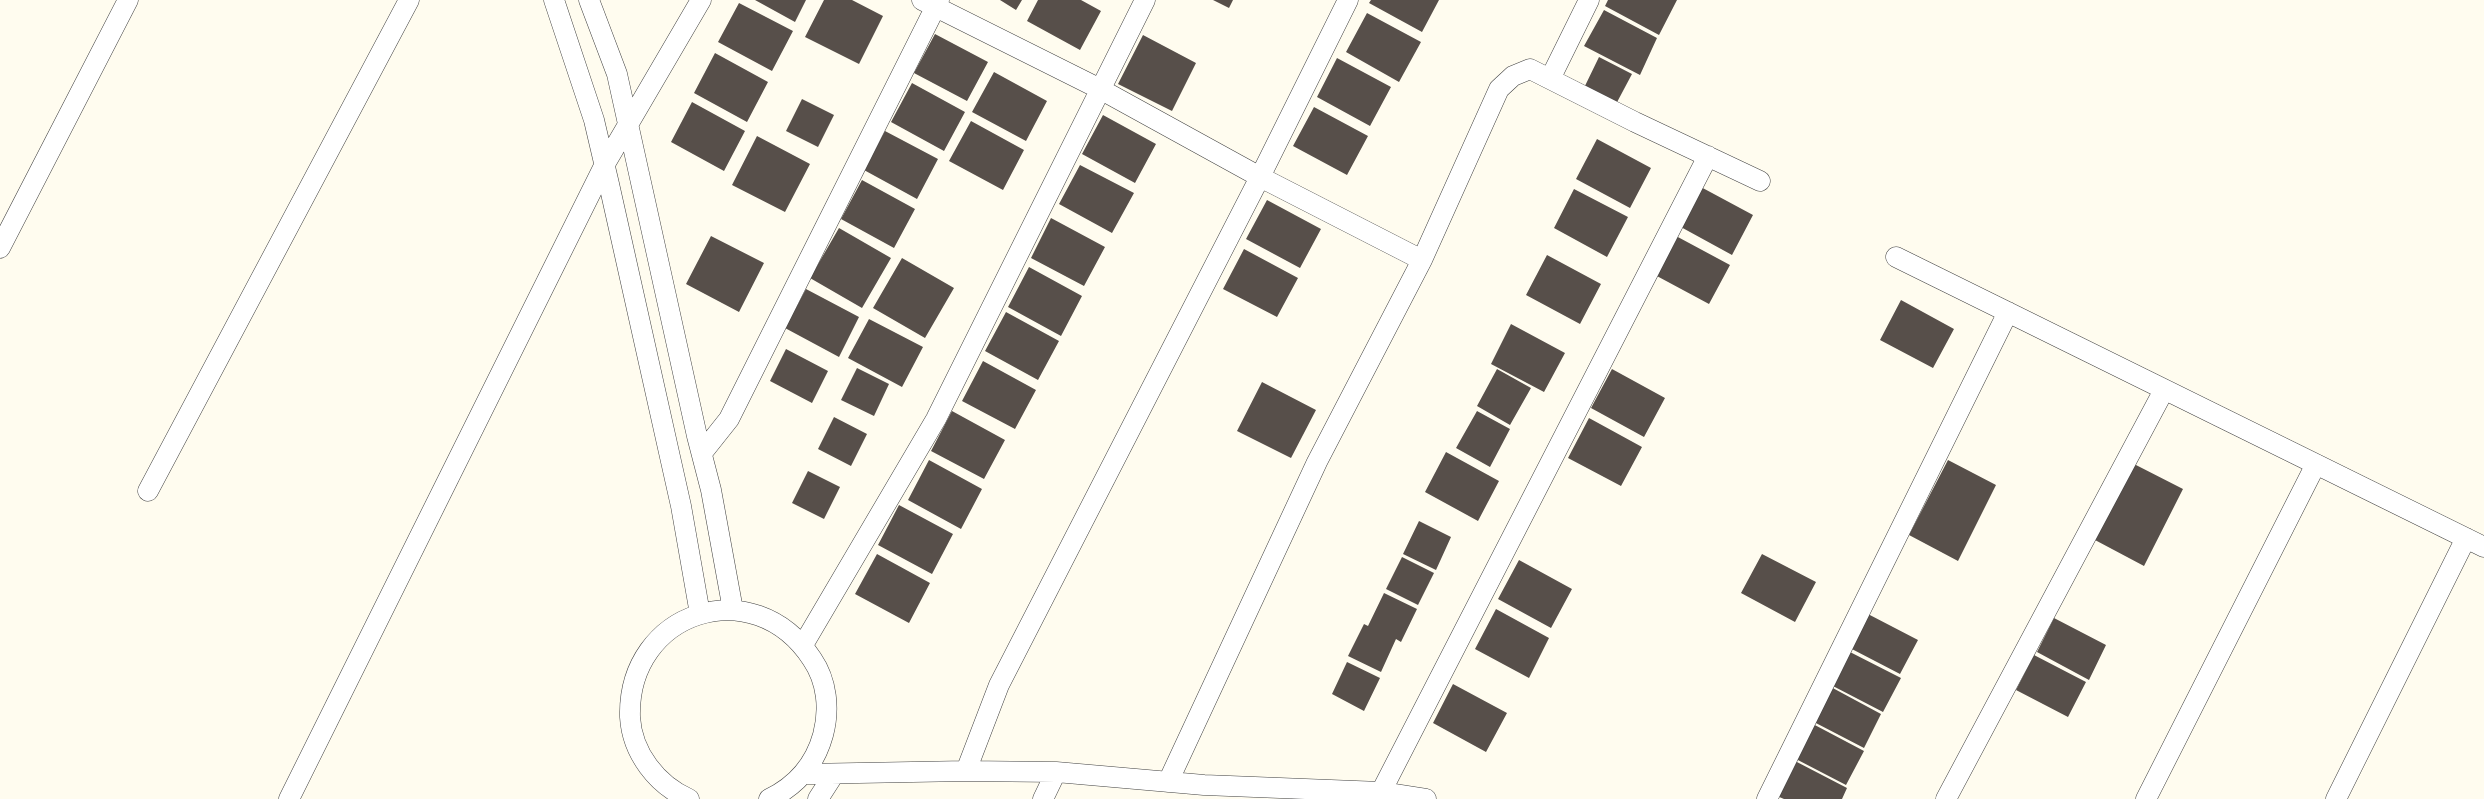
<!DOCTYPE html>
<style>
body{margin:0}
canvas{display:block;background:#fffcef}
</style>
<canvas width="2484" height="799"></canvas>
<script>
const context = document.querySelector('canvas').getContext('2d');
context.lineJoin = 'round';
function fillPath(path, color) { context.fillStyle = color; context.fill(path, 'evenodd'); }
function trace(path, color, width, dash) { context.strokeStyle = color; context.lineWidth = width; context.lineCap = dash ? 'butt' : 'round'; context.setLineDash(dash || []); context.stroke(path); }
const building = new Path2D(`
 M755,0h51l-11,22z
 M824,0h28l31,16 -24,48 -54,-27z
 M1000,0h22l-6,10z
 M1038,0h43l20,11 -21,39 -53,-29z
 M1213,0h20l-4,8z
 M1371,0h68l-17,32 -53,-29z
 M1608,0h69l-18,35 -54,-29z
 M739,3l54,28 -21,40 -54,-29z
 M1604,10l53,28 -17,37 -56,-29z
 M1367,13l54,29 -22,40 -53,-30z
 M935,34l53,28 -21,39 -53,-28z
 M1143,35l53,28 -24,48 -54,-27z
 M715,53l53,29 -21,40 -53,-29z
 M1599,57l33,17 -17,32 -32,-16z
 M1337,58l54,29 -21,39 -53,-29z
 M994,72l53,29 -21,40 -54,-29z
 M912,83l53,29 -21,39 -53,-29z
 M802,99l32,16 -16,32 -32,-16z
 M692,102l53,29 -21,40 -53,-29z
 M1314,107l54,29 -21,39 -54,-29z
 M1103,115l53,29 -21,39 -53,-29z
 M971,121l53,29 -21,40 -54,-29z
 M885,131l53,28 -21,40 -53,-29z
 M757,136l53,28 -25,48 -53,-27z
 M1597,139l54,29 -21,40 -54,-29z
 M1080,165l54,28 -22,40 -53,-29z
 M862,180l53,29 -21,39 -53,-29z
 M1699,186l54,29 -21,40 -53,-29z
 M1574,189l54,28 -21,40 -53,-29z
 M1267,200l54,29 -21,39 -54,-29z
 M1051,218l54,29 -21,39 -53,-28z
 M839,228l52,30 -29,50 -52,-30z
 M711,236l53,27 -25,49 -53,-28z
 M1676,236l54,29 -21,39 -54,-29z
 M1244,249l54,29 -21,39 -54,-28z
 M1547,255l54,29 -21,40 -54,-29z
 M902,258l52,30 -29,50 -52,-30z
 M1029,267l53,29 -21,40 -53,-29z
 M806,289l53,28 -20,40 -54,-29z
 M1901,300l53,29 -21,39 -53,-28z
 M1006,312l53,29 -21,39 -53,-29z
 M869,319l54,28 -21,40 -54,-29z
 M1511,324l54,29 -21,39 -53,-28z
 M786,349l42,22 -16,32 -42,-22z
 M983,361l53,29 -21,39 -53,-28z
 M857,368l32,16 -15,32 -33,-16z
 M1497,369l34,19 -21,37 -33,-19z
 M1612,369l53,29 -21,39 -53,-29z
 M1262,382l54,28 -25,48 -54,-27z
 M952,411l53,29 -21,39 -53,-28z
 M1477,411l33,18 -20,38 -34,-19z
 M834,417l33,17 -16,32 -33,-17z
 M1589,418l53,29 -21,39 -53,-28z
 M1446,452l53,29 -21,40 -53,-29z
 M929,460l53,29 -21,40 -53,-29z
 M1948,460l48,25 -38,76 -49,-26z
 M2134,464l49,25 -39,77 -49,-26z
 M808,471l32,16 -16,32 -32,-16z
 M899,505l54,29 -21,40 -54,-29z
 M1419,521l32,16 -15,33 -33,-16z
 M877,554l53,29 -21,40 -54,-29z
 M1762,554l54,28 -21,40 -54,-29z
 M1402,557l32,16 -16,32 -32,-16z
 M1519,560l53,29 -21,39 -53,-29z
 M1384,593l33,16 -16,33 -5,-3 -15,33 -33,-16 16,-32 4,2z
 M1496,609l53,29 -20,40 -54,-29z
 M1866,613l52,27 -18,34 -52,-27z
 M2054,618l52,27 -17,35 -52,-28z
 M1848,651l53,27 -18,34 -52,-27z
 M2034,655l52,27 -18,35 -52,-27z
 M1347,662l33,16 -16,33 -32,-17z
 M1453,684l54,29 -21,39 -53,-29z
 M1829,686l52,28 -17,34 -52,-27z
 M1811,723l53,28 -18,34 -52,-27z
 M1795,761l52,27 -5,11h-58l-7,-3z`);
const service = new Path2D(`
 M554,0l40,120 15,64 72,322 19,108
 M589,0l28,74 80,362 14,54 22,120
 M922,0l178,89 160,88 162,83
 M1551,77l38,-77
 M0,248l128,-248
 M1896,257l588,290
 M702,453l27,-34 210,-419
 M148,491l261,-491
 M803,645l133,-226 209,-419
 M966,771l33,-86 261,-508 88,-177
 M804,774l162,-3 90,1 148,13 177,7 45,7
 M1168,782l149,-320 105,-202 77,-171 14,-13 17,-7 105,53 125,59
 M1381,792l327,-636
 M289,799l316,-635 96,-164
 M689,799c-32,-14 -57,-46 -59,-82 -3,-106 124,-147 182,-58 15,22 18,50 11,76 -8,29 -27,51 -54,64
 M818,799l16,-25
 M1043,799l13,-27
 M1767,799l241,-487
 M1946,799l218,-409
 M2146,799l170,-335
 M2336,799l130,-261`);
fillPath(building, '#574f4a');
trace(service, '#414141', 21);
trace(service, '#fff', 20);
</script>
